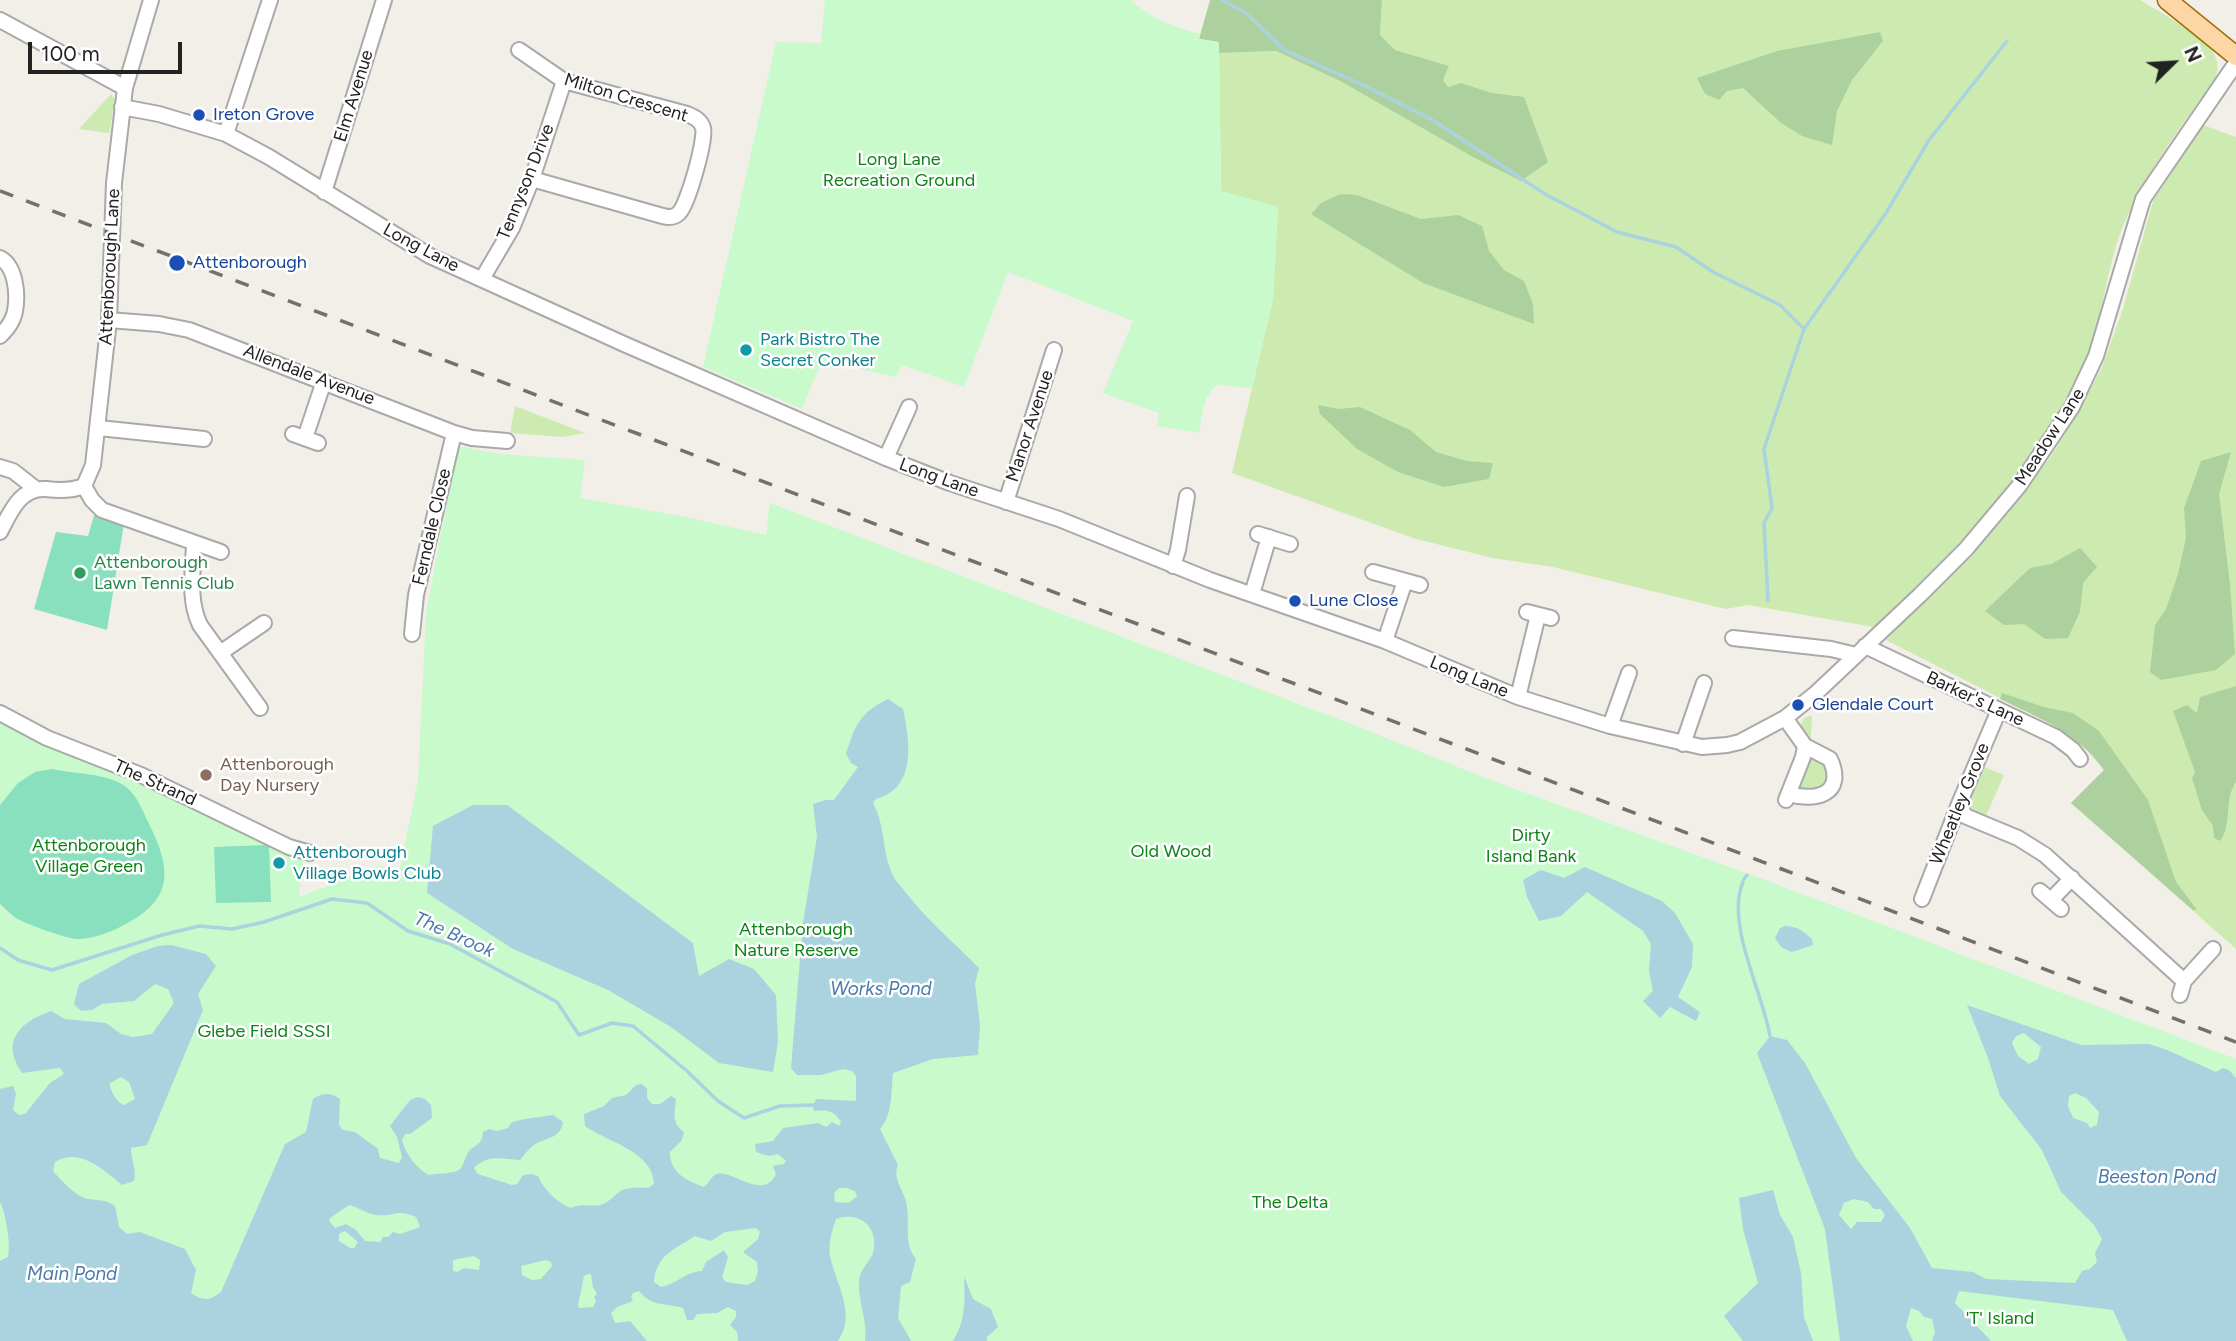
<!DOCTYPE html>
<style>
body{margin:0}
#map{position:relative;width:2236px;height:1341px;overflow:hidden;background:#f2efe9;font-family:Figtree,sans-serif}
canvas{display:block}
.north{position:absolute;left:2138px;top:28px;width:70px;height:70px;-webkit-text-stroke:5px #fff;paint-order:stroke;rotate:66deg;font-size:19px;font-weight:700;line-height:28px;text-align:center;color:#222}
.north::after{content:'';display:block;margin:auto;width:24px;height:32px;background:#222;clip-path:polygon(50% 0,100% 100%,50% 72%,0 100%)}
.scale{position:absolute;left:28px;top:42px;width:154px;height:32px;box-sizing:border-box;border:4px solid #222;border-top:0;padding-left:9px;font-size:21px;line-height:24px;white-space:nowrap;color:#222;-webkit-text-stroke:5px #fff;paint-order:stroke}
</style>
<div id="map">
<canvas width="2236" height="1341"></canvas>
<div class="north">N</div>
<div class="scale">100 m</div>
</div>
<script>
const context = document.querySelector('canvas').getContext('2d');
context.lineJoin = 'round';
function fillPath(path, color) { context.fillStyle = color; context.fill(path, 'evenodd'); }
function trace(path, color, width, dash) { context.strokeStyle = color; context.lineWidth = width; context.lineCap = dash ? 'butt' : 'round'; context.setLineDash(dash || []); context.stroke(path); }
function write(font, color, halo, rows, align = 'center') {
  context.font = font + ' Figtree,sans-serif'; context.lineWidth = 5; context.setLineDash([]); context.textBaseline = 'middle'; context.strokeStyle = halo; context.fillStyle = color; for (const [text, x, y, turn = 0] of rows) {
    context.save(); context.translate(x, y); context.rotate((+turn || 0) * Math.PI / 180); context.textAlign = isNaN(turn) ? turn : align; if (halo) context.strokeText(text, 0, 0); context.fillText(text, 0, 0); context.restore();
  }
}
const grass = new Path2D(`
 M1382,0h758c18,11 68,38 75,56 3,7 3,14 1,21 -37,54 -80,106 -100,169 -14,48 -18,98 -42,143 -45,86 -128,169 -195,239l-131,-23 -22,4 -173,-42 -60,-9 -77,-19 -184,-66 41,-174 5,-92 -57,-15 -2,-139 57,-2 66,31 38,-47z
 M111,94l4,6 -6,33 -30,-4z
 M2203,125l33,12v812l-165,-146 33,-33 -20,-24 -21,-16 -177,-90 65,-67 67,-76 31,-38 28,-44 25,-48 21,-58 30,-108z
 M515,406l70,27 -22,4 -53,-4z
 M1812,715l-1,23 -11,-12 4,-8z
 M1812,754l12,4 6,14 -6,16 -25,4z
 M1982,766l22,9 -18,41 -15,-6 -3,-11z`);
const forest = new Path2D(`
 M1210,0h172l-2,35 15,15 54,16 -6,14 5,7 13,-4 31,10 32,4 24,65 -27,19 -48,-24 -131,-75 -66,-31 -57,2v-11l-20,-3z
 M1880,32l3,9 -31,39 -15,31 -5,34 -30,-9 -21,-13 -38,-35 -16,3 -8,9 -14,-6 -8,-16 80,-27z
 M1340,194l17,1 64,24 37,-4 24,11 7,25 15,19 20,11 9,23 1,20 -111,-41 -112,-69 10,-11z
 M1318,405l20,4 22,-2 50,23 26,22 31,9 26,2 -4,16 -45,8 -46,-15 -41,-23 -37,-35z
 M2231,452l-12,42 11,90 5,70 -19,16 -55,10 -11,-8 5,-47 11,-16 12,-35 8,-36 -2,-30 17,-47z
 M2080,548l17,19 -14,16 -3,29 -12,26 -23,1 -21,-15 -20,1 -19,-14 45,-43 21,-4z
 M2236,686v96c-13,19 -3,42 -16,59l-6,-3 -1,-12 -11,-16 -10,-32 3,-6 -22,-61 14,-6 10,8 3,-16z
 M2002,693l42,14 29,6 26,18 49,69 28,82 21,28h-4l-122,-107 33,-33c-26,-37 -65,-52 -104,-71z`);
const park = new Path2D(`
 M825,0h306c20,19 43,27 69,34l-1,5 20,3 2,149 57,16 -5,92 -21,89 -35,-3c-15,12 -15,31 -18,48l-42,-7 2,-13 -56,-20 30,-72 -125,-49 -44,115 -62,-22 -6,12 -74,-17 -20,49 -99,-42 73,-325 45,1z
 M458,446l41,8 86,6 -5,38 106,19 80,18 4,-32 584,222 131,53 291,106 460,175v282h-2236v-620l38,20 266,114 -5,42 82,-32 17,13 20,-98 8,-167z`);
const pitch = new Path2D(`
 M95,512l29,11 -17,107 -73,-21 22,-77 32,4z
 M52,769c22,5 54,4 73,17 13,10 18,26 25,40 23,47 22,75 -28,100 -11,6 -32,14 -46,13 -10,-1 -51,-15 -60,-21 -6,-4 -11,-10 -16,-14v-99l18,-22 17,-11z
 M269,845l2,57 -55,1 -2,-56z`);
const water = new Path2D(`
 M888,699l15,10c7,33 14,79 -27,90l-3,4c12,22 9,46 18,68 2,7 8,13 12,18 22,29 50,53 76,79l-4,16 5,41 -2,30 -45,4 -40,14c-2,18 0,42 -13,56l18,36c-5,12 2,19 6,31 9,21 -3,45 12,63l-6,23 -9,4 -3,32 13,23h-46c3,-19 -7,-39 -6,-59 0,-14 14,-21 15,-34 3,-23 -16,-37 -38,-29 -4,12 -8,24 -6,37 6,28 27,59 8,85h-100l-1,-9 -7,-7 6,-8v-6l-8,-4 -11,6 -20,1 -4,6h-6l-4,-12c-19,-6 -30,0 -44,-17l-6,2 -2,4 2,4 -16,6 -6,6 4,10 15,-2 17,20h-647v-80l8,-4c3,-11 -2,-44 -8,-55v-113l13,-3 3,8 -3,16 6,5 6,-1 25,-31 14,-9 -4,-6 -38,5c-22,-32 -2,-51 29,-62l14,8 41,4 15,11 12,3 19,-3 22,-31 -6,-14 -13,-5 -21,17 -32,3 -10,6 -11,1 -7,-7 5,-20 53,-29 26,-9 13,-1 35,9 10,12 -18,28 5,16 -56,135 -16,3c0,11 6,22 3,33l-12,4c-19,-15 -42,-38 -67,-23l-2,9c8,9 23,26 35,28 12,2 17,0 27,7l4,21 8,7 13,-2 45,17 11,21 -5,23c11,8 19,8 30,-1l64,-148 21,-12 7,-33c11,-6 16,-7 27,0l-1,26 4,5 12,2 23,17 2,9 19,5 3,-6 -5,-20 -7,-11 20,-26 8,-3 7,2 6,6 1,13 -22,16h-5l-3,6c3,13 15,29 27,35 9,-2 27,-1 31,-6 5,-5 5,-15 11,-20 8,-6 11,-6 12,-17l6,-3 8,2 11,-3 4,-6 13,-3 28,-4 10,7c-2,15 -15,16 -26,21 -7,4 -12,11 -17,17 -17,-1 -33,-6 -46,8l4,6 34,11 5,-1 6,-9 8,-1 7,2c6,14 19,27 33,32 11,-5 18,-1 29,-3 8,-2 13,-8 19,-13 7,-5 21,-5 29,-4l6,-4c-1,-33 -47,-42 -69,-58l-1,-12 20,-8 8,-8 14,-3 10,-10 6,-1 5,5v9l5,6h8l11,-8 5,3c-1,14 -5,24 8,33l-2,8 -12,12c0,21 17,29 34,35 4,-3 7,-10 11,-12 14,-9 48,28 61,-1l-3,-8 11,-2 2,-3 -8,-7 -9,2 -13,-4 -1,-8 18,-3 10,-13 35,-5 8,4 6,-5 7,4 2,-4c-7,-12 -14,-12 -27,-11l-1,-4 3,-8 40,2v-25l-4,-5 -9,-2 -22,6h-24l-6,-7 12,-145 14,-86 -4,-33 12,-4h9l24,-33 -7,-4 -5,-9c9,-28 13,-41 42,-55zM121,1077l8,5 6,17 -11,6c-7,-2 -15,-16 -14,-22zM839,1188h7l9,3 2,5 -8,7 -14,-1 -1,-9zM349,1205c9,2 18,9 27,10 17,2 21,-7 40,2l4,10 -20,7 -7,-2 -5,5h-5l-3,5 -15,-1 -9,-11 -10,-6 -11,4 -6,-7 1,-3zM756,1228l4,4 -2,7 -15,13 14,10 1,9 -3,10 -8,4 -21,-3 -4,-5 6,-20 -4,-7 -18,12 -4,9c-17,1 -25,13 -41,16l-7,-5c2,-27 20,-32 41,-46l16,5 14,-9zM345,1231l13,11 -4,6h-4l-11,-7v-7zM474,1256l6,4 -1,10 -15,-2 -7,4 -4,-1v-11zM546,1260l5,2 1,4 -11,13 -9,1 -10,-5 -1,-9zM588,1274h3l2,13 4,7 -3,3 2,4 -3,6 -14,1 -1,-3 6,-29z
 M473,805h34l186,138 6,33 30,-17 25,10 22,26 2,47 -5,30 -54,-9 -48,-36 -63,-37 -95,-41 -86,-56 6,-67z
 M1585,867l77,34 13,12 18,31 -1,23 -14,30 22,15 -4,9 -26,-14 -10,11 -17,-17 10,-10 -4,-20 2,-27 -8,-13 -56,-39 -26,24 -22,5 -12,-24 -4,-17 18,-10 23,8z
 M1785,926c12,0 18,5 27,13l1,6 -21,7 -10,-4 -7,-10 5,-10z
 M1967,1005l114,40 68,-1 18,6 49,22 7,-4 6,2 7,8v263h-109l-14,-31 -154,-19 -4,12 36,38h-59l3,-9 -3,-13 -8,-2 -5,-6 -8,-3 -5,18 7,15h-73l-15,-112 -68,-176 13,-17 17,4 18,23 51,95 54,70 22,40 41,4 13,7 89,4 7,-12 8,-2 7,-7 -2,-9 7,-14 -8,-14 -33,-33 -19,-42 -42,-54 -12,-38zM2024,1033l17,14 -3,12 -9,5 -11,-8 -6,-13 4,-7zM2075,1093l11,5 13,14 -2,13 -7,3 -3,-5 -14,-5 -5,-12 1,-10zM1854,1199l14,3 6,7h7l4,6 -4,7h-24l-6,7 -12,-14 5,-12z
 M1773,1190l7,25 13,22 8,36 3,44 9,24h-70l-19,-25 34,-33 -15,-54 -4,-31z
 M964,1276l9,23 18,10 7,18 -11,10v4h-34c13,-21 12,-42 11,-65z`);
const stream = new Path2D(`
 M1222,0l24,13 38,37 77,34 73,37 111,73 72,38 59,15 37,25 67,33 24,24
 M1768,601l-4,-78 8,-15 -8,-59 40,-120 82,-116 43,-73 78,-99
 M1744,879l3,-4
 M1743,882c-18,41 20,111 27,154
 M0,948l18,12 34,10 110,-35 37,-9 33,3 32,-7 68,-23 35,4 41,28 42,13 107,58 22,33 33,-12 21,3 54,45 31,30 26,17 36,-12 34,-1`);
const minor = new Path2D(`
 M0,20l125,68
 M519,50l45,31 123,33c7,3 14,6 16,14 3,12 -15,76 -24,85 -6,6 -13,4 -20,2l-127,-36
 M122,107l37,7 67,20 43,23 161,99 194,88 262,114 64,25 109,36 151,61 175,61 133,56 92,29 92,21 25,-2 13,-3 45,-24 30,-24 105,-99 46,-46 53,-63 53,-79 24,-51 47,-157 93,-136
 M226,134l44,-134
 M324,192l60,-192
 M0,258c16,8 18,37 15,53 -2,11 -8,18 -15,25
 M482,279l30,-51 20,-49 32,-98
 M109,320l50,4 30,6 265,103 18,5 35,3
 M99,428l105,11
 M293,434l25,9
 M305,438l19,-57
 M886,458l23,-51
 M0,467l13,4 23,18
 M84,486l8,14 10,10 119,42
 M1006,502l48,-152
 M0,532c10,-19 20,-45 46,-43 14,2 25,2 38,-3l9,-21 16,-145 5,-137 11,-95 26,-88
 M1258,534l32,10
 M194,544c-1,27 -6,56 6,81l60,83
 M1173,566l5,-16 9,-54
 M1373,572l47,13
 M1252,594l17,-57
 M1527,612l24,6
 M412,634l4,-39 38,-162
 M1733,638l98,11 25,6
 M1385,641l20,-60
 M1865,646l191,91 17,13 7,9
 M220,653l44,-30
 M1518,697l20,-82
 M0,713l47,25 94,37 148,72 21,6
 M1785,718l20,28 -2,11 -17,43
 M1610,726l19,-53
 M1683,744l21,-61
 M1789,794c27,8 57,0 41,-35l-25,-13
 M1959,804l6,12 53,22 27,17 139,126
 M2040,891l21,18
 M1922,899l37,-95 40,-94
 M2051,900l21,-22
 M2180,995l4,-14 29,-32`);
const major = new Path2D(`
 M2167,0l69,56`);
const rail = new Path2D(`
 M0,191l2236,851`);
const markers = [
 [199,115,7,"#1a4fb4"],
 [177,263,9,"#1a4fb4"],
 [746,350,7,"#0f9aa8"],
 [80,573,7,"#2e9e5b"],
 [1295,601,7,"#1a4fb4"],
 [1798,705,7,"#1a4fb4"],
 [206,775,7,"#8d6e63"],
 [279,863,7,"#0f9aa8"]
];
const streetNames = [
 ["Elm Avenue",354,96,-73],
 ["Milton Crescent",626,98,17],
 ["Tennyson Drive",526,182,-68],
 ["Long Lane",421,248,28],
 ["Attenborough Lane",110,267,-87],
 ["Allendale Avenue",309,375,21],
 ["Manor Avenue",1030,426,-72],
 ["Meadow Lane",2050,437,-57],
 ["Long Lane",939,478,20],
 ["Ferndale Close",432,527,-77],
 ["Long Lane",1469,677,22],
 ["Barker's Lane",1975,699,25],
 ["The Strand",155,783,24],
 ["Wheatley Grove",1960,804,-68]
];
const transitNames = [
 ["Ireton Grove",213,115],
 ["Attenborough",193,263],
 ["Lune Close",1309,601],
 ["Glendale Court",1812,705]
];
const parkNames = [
 ["Long Lane",899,160],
 ["Recreation Ground",899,181],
 ["Dirty",1531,836],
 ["Island Bank",1531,857],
 ["Attenborough",89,846],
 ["Village Green",89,867],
 ["Old Wood",1171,852],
 ["Attenborough",796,930],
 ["Nature Reserve",796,951],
 ["Glebe Field SSSI",264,1032],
 ["The Delta",1290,1203],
 ["'T' Island",2000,1319]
];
const cultureNames = [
 ["Park Bistro The",760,340],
 ["Secret Conker",760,361],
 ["Attenborough",293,853],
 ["Village Bowls Club",293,874]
];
const leisureNames = [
 ["Attenborough",94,563],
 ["Lawn Tennis Club",94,584]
];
const educationNames = [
 ["Attenborough",220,765],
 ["Day Nursery",220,786]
];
const waterNames = [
 ["The Brook",454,935,24],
 ["Works Pond",881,989],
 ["Beeston Pond",2157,1177],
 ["Main Pond",72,1274]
];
fillPath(grass, '#cdebb0');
fillPath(forest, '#add19e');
fillPath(park, '#c8facc');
fillPath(pitch, '#88e0be');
fillPath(water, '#aad3df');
trace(stream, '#aad3df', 3.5);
trace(minor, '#a9a9a9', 18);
trace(major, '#a06b00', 21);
trace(minor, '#fff', 14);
trace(major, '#fcd6a4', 18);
trace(rail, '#707070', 3.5, [14, 14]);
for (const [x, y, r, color] of markers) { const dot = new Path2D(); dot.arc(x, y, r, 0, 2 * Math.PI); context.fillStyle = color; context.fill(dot); trace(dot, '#fff', 2.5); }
write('18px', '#222', '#fff', streetNames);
write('18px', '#164399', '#fff', transitNames, 'left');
write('18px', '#0c8416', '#fff', parkNames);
write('18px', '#0d838f', '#fff', cultureNames, 'left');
write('18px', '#27864d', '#fff', leisureNames, 'left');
write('18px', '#785e54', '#fff', educationNames, 'left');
write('italic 19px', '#4a7aab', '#fff', waterNames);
</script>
